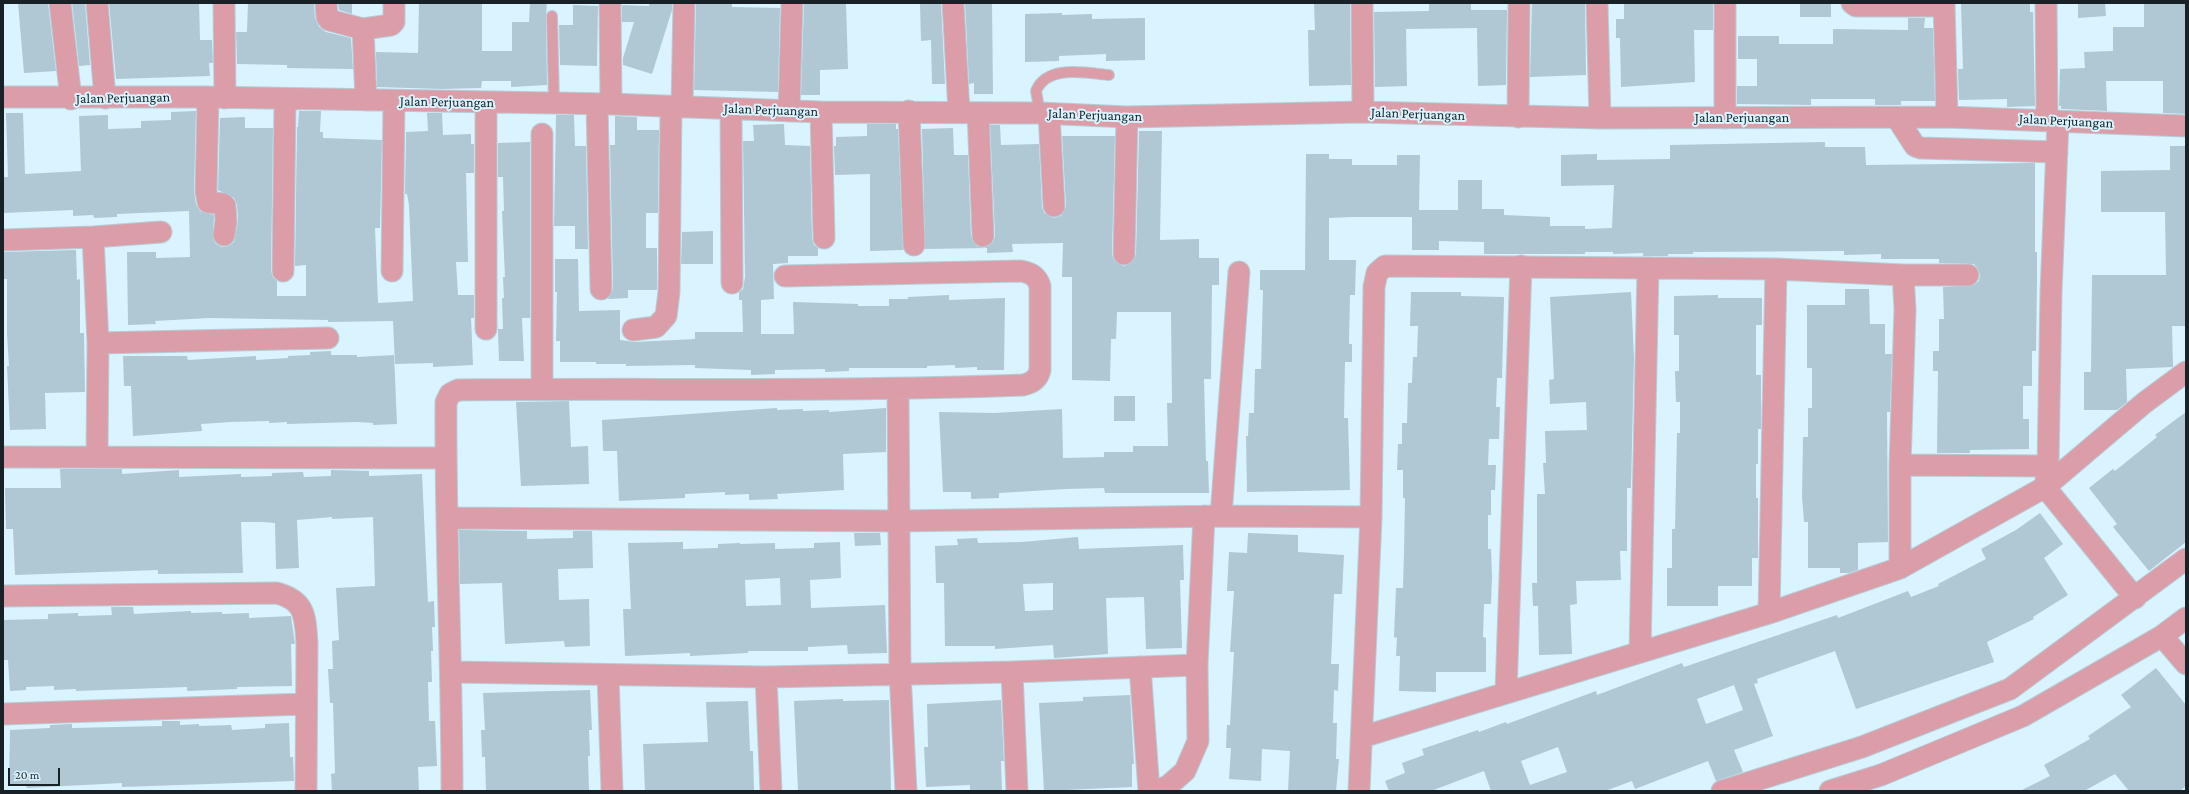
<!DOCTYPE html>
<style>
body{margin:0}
#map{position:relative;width:2189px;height:794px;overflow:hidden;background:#d9f3ff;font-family:"Crimson Pro",serif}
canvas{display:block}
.frame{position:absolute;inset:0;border:4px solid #182226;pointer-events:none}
.scale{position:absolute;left:8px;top:768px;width:52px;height:18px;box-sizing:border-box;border:2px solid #182226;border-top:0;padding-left:5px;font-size:12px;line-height:14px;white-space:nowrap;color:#182226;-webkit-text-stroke:3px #d9f3ff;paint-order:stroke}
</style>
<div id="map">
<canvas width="2189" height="794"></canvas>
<div class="frame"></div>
<div class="scale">20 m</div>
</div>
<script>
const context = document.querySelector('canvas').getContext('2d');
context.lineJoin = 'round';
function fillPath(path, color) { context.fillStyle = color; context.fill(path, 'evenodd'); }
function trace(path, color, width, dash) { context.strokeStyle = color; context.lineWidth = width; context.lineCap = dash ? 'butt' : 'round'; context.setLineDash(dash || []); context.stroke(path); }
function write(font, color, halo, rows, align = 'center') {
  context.font = font + ' "Crimson Pro",serif'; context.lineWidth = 4; context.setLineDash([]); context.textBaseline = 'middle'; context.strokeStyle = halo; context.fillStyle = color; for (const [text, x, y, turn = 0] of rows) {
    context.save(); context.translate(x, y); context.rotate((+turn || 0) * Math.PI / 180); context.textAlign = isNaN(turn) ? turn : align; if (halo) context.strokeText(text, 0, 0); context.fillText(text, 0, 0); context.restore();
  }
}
const building = new Path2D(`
 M18,3h30l8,68 -32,2z
 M72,3h13l5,62 -11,1z
 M109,3h90l1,37h12l1,23h-4l1,13 -94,3z
 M248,3h66l1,15 4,9 7,5 25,6 2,31 -66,-1v-3l-50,-1 -1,-32h11z
 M338,3h14v11l-13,-4z
 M419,3h63v48h30v-29h17l1,-19h17l-1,13 1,69 -36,2v-6h-29l-1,7 -39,1 -65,-2 -1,-35 42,1z
 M649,3h23v7l-20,64 -29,-9v-7l11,-36h-12v-17l27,1z
 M696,3h36v4l48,1 -2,84 -84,-2z
 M804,3h42l2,66 -28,1v25h-19z
 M920,3h21l4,81h-13l-1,-44 -10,1z
 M965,3h27l1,91h-19v-11l-5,1z
 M1314,3h36l1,82 -42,1 -1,-56h7z
 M1429,3h42v7h36l-1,75 -28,1 -1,-58 -71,1 1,57 -32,1 -1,-75 55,-1z
 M1532,3h53l1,72 -56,2z
 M1624,3h89v27h-19l1,52 -74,5 -1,-49h-4v-19h8z
 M1800,3h31v14h-31z
 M1961,3h69v9h3l2,94 -28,1v-8l-48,1 -1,-31h5z
 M2078,3h27l1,13 -28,2z
 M2144,3h42v111l-23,-1v-32h-57l1,30 -46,-2v-3h-2l1,-37 25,-1 -1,-16 29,-1v-24h31z
 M573,5l25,1 -1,60 -37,-1 -1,-40h14z
 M1062,13v2l30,-1v5l53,-1v42l-39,1v-7l-47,2v5l-34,1v-48z
 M1908,18h17l-1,10h9l2,73h-34v4h-26v-6h-64v6l-74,-1v-18h20v-27h-19v-23h41v8h54v-15l75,1z
 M196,111l-2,80 2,13 4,7 14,4 -1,24 3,5 6,3 6,-1 6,-4 4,-22 -1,-15 -3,-7 -16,-8 2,-72 25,-1v11h28l-2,143 2,6 4,4v15h29v-31l-11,1 2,-139h1l1,-16h22l-1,21h3v6l59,2 -2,88h-5l3,75 35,-2 -4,-96 -2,-11h-2l1,-62 22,-1 -1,-18h15l1,22 28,-1v10h3v29h-8l2,89h-12l2,33h16v23h-3l2,47 -40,2v-4l-38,1 -2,-43 -65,1v-2l-119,-2 -54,3 1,3 -28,1 -1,-73h29v6l34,-1 -1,-46 -72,3v3l-23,1 -1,-3 -20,1v-6l-70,3v-36h5l-2,-64h17l2,61 56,-3 -2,-55 29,-1v14l33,-1v-7l30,-1v-8z
 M556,115h18l1,31h11l2,103h-13v-23h-21z
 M615,116l22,1v13h22l-1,83h-12v35h11v42h-29v8l-20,1 5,-10 -3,-144h5z
 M784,124l1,21 25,1 2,92 2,7 4,3v8h-30v7l-15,1 1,35 -13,1v34h33l-1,-32 65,2v2h31v-7h19v-2l41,-2v5l56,-2 -1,72h-27v-3l-22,1v-3l-28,1v2h-78v3l-24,1v-3l-50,1v4l-24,1v-5l-56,-2v-3l-69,1v-2h-30v-2h-36v-21h-4l1,-49h-2v-33h23l1,52 41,-1v30l15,2 60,-3v-7h48l-1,-32h-3v-8l4,-3 2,-12 -2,-136h11l-1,-16z
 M867,124h29v5h2l5,121 -33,1v-77l-35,1 -1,-29h2v-9l31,-1z
 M990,125h10l1,20 38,-1 3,63 2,6 10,5 7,-2 5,-10 -4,-70h53l-3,118 2,6 9,6 7,-2 6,-10 3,-123h23l-2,109 39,-1v19h20v27h-7l-1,94h-7l2,82h2l1,32h-104l-1,-5 -38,1 -67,4v5l-28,1v-7h-28l-4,-80 55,1 68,-4 1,49 41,-1v-5h29v-6h35l-1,-43h5l-1,-91h-54l-1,27h-5l-1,42 -38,-1v-103h-10l1,-34 -51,1 1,8 -26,1v-5l-62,1 -3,-120 31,-1 1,27h14l3,81 6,10 7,2 9,-6 2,-6z
 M530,142v176h-8l2,43h-25l-1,-30v-2h5l-1,-31h2l-1,-21h2l-3,-66h2l-1,-34h-5v-34z
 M1825,142v5h40l1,18 169,-2v89h2v27l-1,72h-4v35h-9v33h6v30l-59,1v3h-33l1,-82h-5v-20h6v-32h5l-1,-32 31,-2 5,-4 1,-6 -2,-6 -4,-5 -35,-1v-4h-58v-5l-37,1v-4l-151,1v2h-25v2h-25v-3l-30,1v-2h-28v2h-101v-12l-45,-1v9h-27v-33h-61l-22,1v42h27l-1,35h-5l-1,49h3v18h-7l-1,56h4l2,72 -103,2 -1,-56h2l1,-23h5l1,-44h6l2,-79h-3v-20h45l1,-116h23v5h23v6h45v-10h23l-1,55h39v-30h24v29h22v6l46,2v9h35v3l27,-1 2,-43 -53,1v-31l36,-1v6l73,-1v-14z
 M2170,146h16v180h-14l1,41 -47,2 1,33 -10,8h-33v-38h7l1,-97h74l-1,-63h-64v-41l69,-1z
 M713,231v33h-32l1,-32z
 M76,250l1,30 3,-1v54h4l1,59 -40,1 1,36 -36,1 -3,-64h2l-2,-32v-55h-4v-27z
 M1845,289h24l1,35h15v30h7l-2,58h-3l1,130 -30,1v27l-9,3h-9v-5h-32v-46h-4l-2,-26 1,-59h5v-29h4v-40h-5v-63h38z
 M1411,292h50v4l43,1 -2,81h-5l-1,29h4l-1,32h-10l-1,26h8l-1,25h-4v25h-3v34h3l1,27 -1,28h-7l-1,33 3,1v34h-50v20l-37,-1 1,-35h-4l1,-18 -3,-1 2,-49h7l1,-35 1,-55h-2v-28h-6l1,-26h4v-21h5l1,-40h4l1,-26h4l1,-31h-8z
 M1631,292l3,66 -3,130h-4v63h-7l1,29 -45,1 1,23 -7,1 2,49 -33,1 -1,-49h-5l-1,-23h5v-89h8l-2,-31h3l-1,-32 42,-1 -1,-28 -36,2 -1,-24 5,-1 -4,-82z
 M1718,295v3h44v27h-6v50h5v54h-3v35h-2v34h2v60h-6v28h-34v20h-51v-38h5v-39h3l2,-96h3v-31h-4l-1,-31h4v-36h-5v-39z
 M331,351v4h26v2l37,-2 3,69 -24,1v-2l-16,-1 -70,2v-2l-18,1v-2l-38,1 -30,2 1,7 -69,5 -2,-50h-7l-1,-30h64l1,4 68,-4v4l32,-2v-2l22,-1v-3z
 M1114,396h21v25h-21z
 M569,401l2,46 17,-1 1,38 -68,2 -5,-84z
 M777,408v2l26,-1v2l26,-1v2l57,-4v44l-43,2 1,36 -67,4 1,5 -29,1v-6l-24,1v-3l-40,2v4l-66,3 -2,-50h-14l-1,-31z
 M2186,412v130l-37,29 -36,-44 4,-3 -28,-36 24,-19 2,2 42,-34 -2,-2z
 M60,469h62v5l57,-4v7l62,-3v3l31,-1v-3l31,-1 1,5 27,-1v-6l38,1v5l53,-2 6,128 6,-1 1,26h-3l1,24h-2l1,31h-4l1,39h6l2,45 -19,1 1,24h-87l-1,-17 4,-1 -2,-70h-3l-2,-34h5l-1,-28 7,-1 -3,-52 39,-2 -2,-69 -41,2v-2l-35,3 2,48 -23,1 -1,-46 -13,-1h-21l2,51 -85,1v-4l-143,5 -2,-46h-7l-1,-41h56z
 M2040,513l23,31 -19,14 24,37 -35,22 1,2 -47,23 7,20 -138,47 -21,-58 -78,28 1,4 -4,1 19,52 -39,14 9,22 -27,9 -8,-20 -73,28 -3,-8 -27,10h-114l-7,-20 -53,20h-42l-4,-10 20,-8 -3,-10 22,-8 -2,-6 56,-19 1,2 27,-10 1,2 89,-33 1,4 85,-32 2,4 153,-52 1,3 70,-27 3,6 28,-11 -1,-2 48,-25 -5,-10 35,-19zM1734,685l9,25 -37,14 -9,-25zM1558,747l9,25 -37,13 -9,-24z
 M459,530l68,1v8l46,-1v-7h19l1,37 -35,1 1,31 30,-1 1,47 -25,1 -1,-6 -59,3 -3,-61 -42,1z
 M854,533h26l1,12 -26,1z
 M1248,533l50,2v17l46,3 -2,39h-8l-3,70h8l-1,27 -4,-1 -1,33h4l-1,36h3l-3,32h-48l2,-40 -28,-2 -1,32 -32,-2 2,-31h-5l1,-23h3l4,-73h-4l4,-61h-7l2,-39 18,1z
 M1078,537l1,12 104,-4 1,35h-4l2,68 -36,1 -2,-52 -38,1 2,56 -54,4 -1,-13 -58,4v-3h-50l-1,-63h-8l-1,-37 23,-1 -1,-6 20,-1 1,5 44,-1zM1053,583v27l-28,1 -2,-27z
 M683,542v7l35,-1v-4l22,-1v1l35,-1v6l39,-1v-5l26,-1 1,36 -31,2 1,28 74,-3 2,48 -39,1 -1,-9 -39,2v4h-60v2l-58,3v-3l-65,3 -2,-47h8l-3,-66zM780,578l1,27 -35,1 -1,-26z
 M111,607h22l1,7 57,-3v2l31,-1v2l27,-1v5l42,-2 4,28h-4l1,42 -55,1v2l-50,2v-4l-111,4v-2l-22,1v-4l-28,1v3l-16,1 -2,-31h-5v-40l45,-1v-5l30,-1v3l34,-1z
 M2156,668l30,37v81l-6,5h-51l-14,-17 -31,17h-64l30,-15 -6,-11 46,-26 -2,-3 43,-29 -10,-12z
 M590,690l2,40h-3l1,26h-2l1,35h-103l-1,-34h-3l-1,-27h4l-2,-37z
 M1130,695l4,69h-2v23l-88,4 -5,-88 44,-2v-4z
 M843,699v2l46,-1 2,91h-93l-4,-90z
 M1001,700l3,61h-3l1,30h-32v-6l-44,2 -2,-40h4l-1,-43z
 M748,701l2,50h3l1,40h-109l-2,-47 65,-2 -2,-40z
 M162,721h18v4l19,-1v2l32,-1 1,5 33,-2v-4l24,-1 1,34h3l1,24 -172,6v-4l-95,5 -1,-2h-17l1,-56 40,-2v-3l22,-1v4l90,-2z`);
const service = new Path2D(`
 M552,16l2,87
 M1040,113l-4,-22c11,-27 50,-18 73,-16`);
const minor = new Path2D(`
 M60,3l11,96
 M97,3l8,95
 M224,3l1,95
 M326,3l1,14 2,3 34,9 28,-4 3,-3v-19
 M610,3l1,101
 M953,3l6,109
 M1362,3l1,109
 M1597,3l3,115
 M1852,3l4,3h88
 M1944,3l3,114
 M2046,3l1,116
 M363,29l3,71
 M3,97h205l403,7 210,8 219,1 87,4 236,-5 237,6 347,-1 239,9
 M208,97l-2,94 2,11 15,2 2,2 1,15 -2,14
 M486,103v226
 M597,104l4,185
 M682,107l2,-104
 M731,110l1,173
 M789,111l3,-108
 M909,111l5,134
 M821,112l3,126
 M978,113l5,123
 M1049,114l5,92
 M1518,117l1,-114
 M1725,118v-115
 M1897,118l18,28 6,2 136,4
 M2058,121l-7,171 -3,174 -3,21 90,111
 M93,237l5,106 -1,113
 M3,240l90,-3 68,-5
 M1124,254l3,-137
 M283,271l2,-172
 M392,271l2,-170
 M1903,275h65
 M633,330l23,-3 10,-11 3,-24 2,-186
 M98,343l230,-5
 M542,389v-255
 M898,390l2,283 6,118
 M3,457l443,1
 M1900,465l148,1
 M1221,516l18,-244
 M448,518l452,3 321,-5 150,1
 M3,596l274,-3c29,8 28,24 30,50l-1,148
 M1769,613l7,-344
 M2162,636l24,28
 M1640,652l8,-384
 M1140,667l9,124
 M452,672l314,5 246,-5
 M608,675l4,116
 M766,677l5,114
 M1506,692l15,-426
 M3,714l302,-10
 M1362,737l407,-124 131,-45 145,-81 99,-84 42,-31
 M452,791c0,-130 -7,-259 -6,-389l4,-8 8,-4c189,-2 377,2 565,-5 9,-2 15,-6 17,-15v-84c-3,-10 -9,-13 -19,-15l-236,5
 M1017,791l-5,-119 185,-7
 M1156,791l12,-5 17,-15 13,-30 -1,-76 7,-149
 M1359,791l12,-274 3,-230 3,-14 8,-7 391,3 127,6 2,34 -5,156v103
 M1722,791l140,-44 148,-58 176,-130
 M1830,791l51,-16 142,-59 139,-80 24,-18`);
const streetNames = [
 ["Jalan Perjuangan",123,98,-1],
 ["Jalan Perjuangan",447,102,1],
 ["Jalan Perjuangan",771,110,2],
 ["Jalan Perjuangan",1418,114,2],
 ["Jalan Perjuangan",1095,115,2],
 ["Jalan Perjuangan",1742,118],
 ["Jalan Perjuangan",2066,121,3]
];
fillPath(building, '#afc8d3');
trace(service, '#b6cdd8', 12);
trace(minor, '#b6cdd8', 23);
trace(service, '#db9ea8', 10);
trace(minor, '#db9ea8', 21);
write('14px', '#182226', '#d9f3ff', streetNames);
</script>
